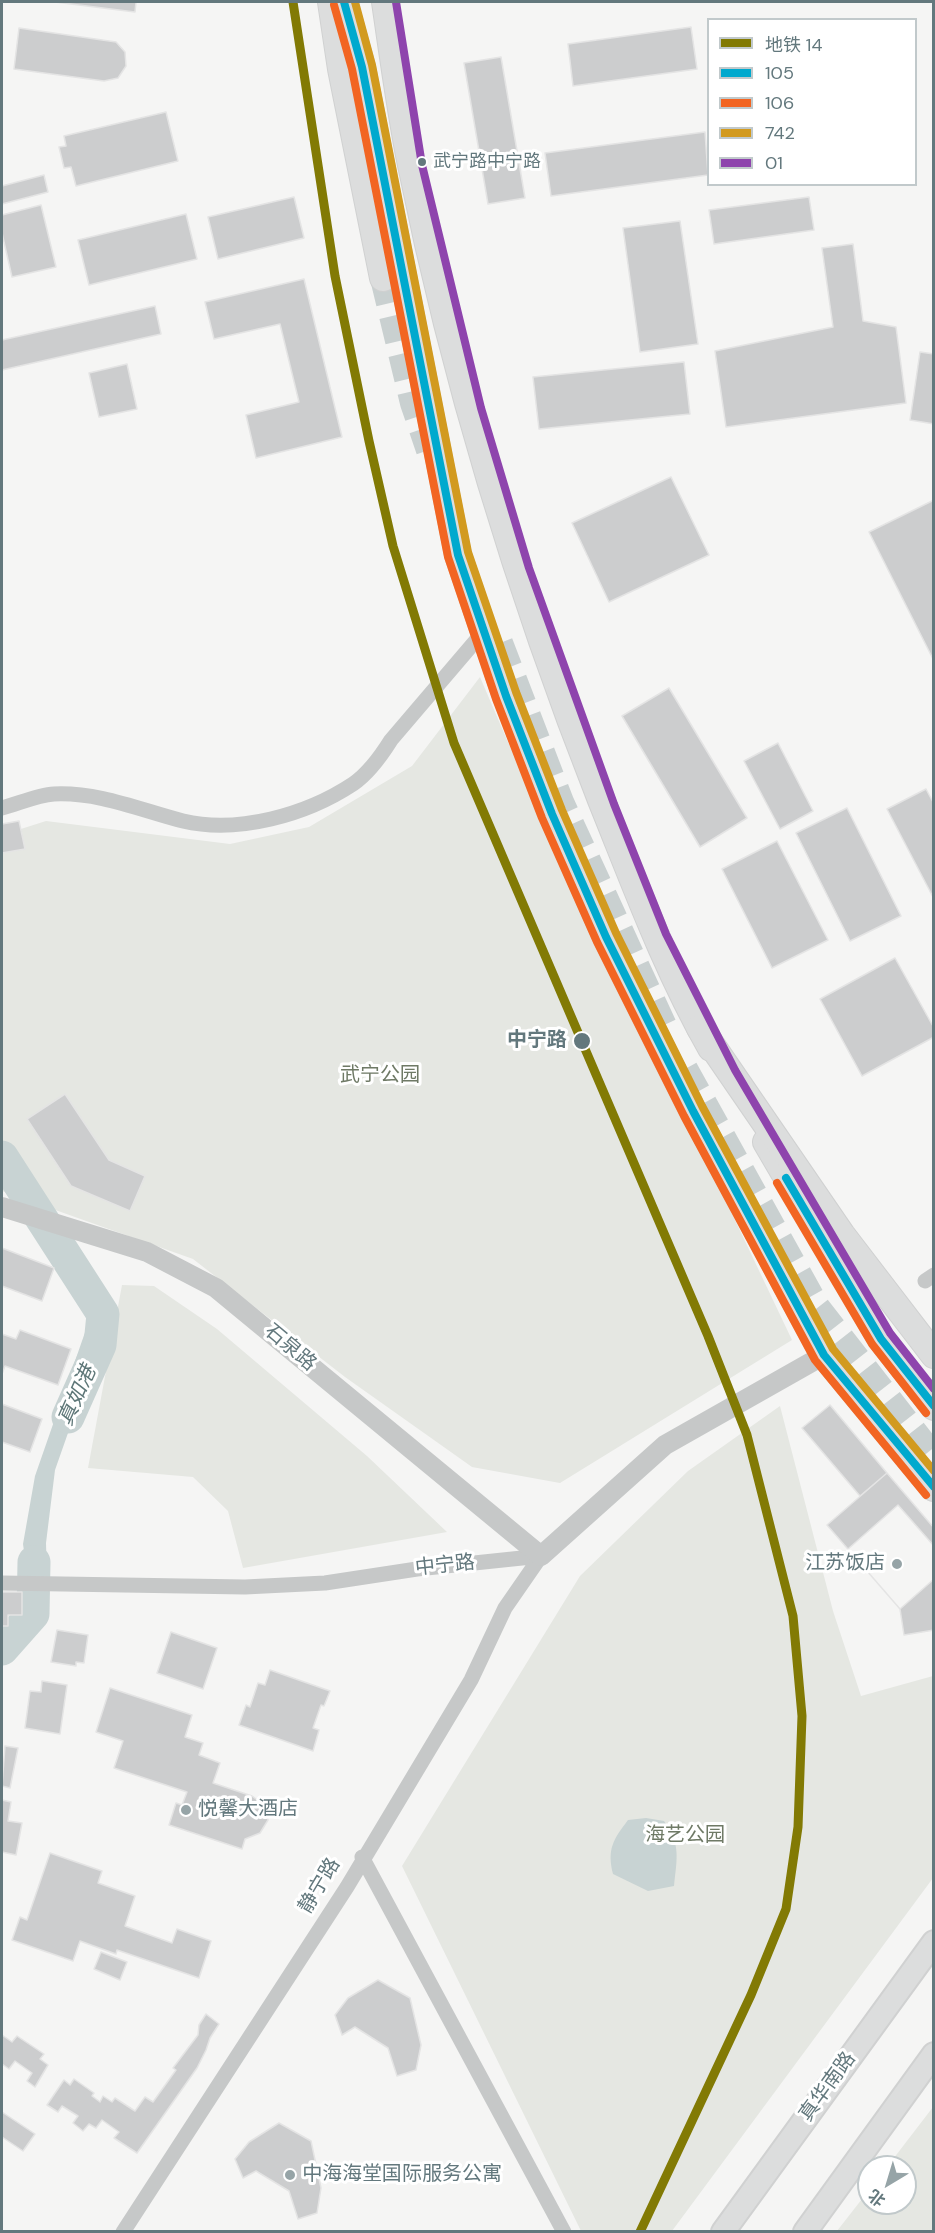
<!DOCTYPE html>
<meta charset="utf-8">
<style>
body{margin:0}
#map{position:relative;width:935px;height:2233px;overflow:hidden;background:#f5f5f4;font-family:"DM Sans","Noto Sans SC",sans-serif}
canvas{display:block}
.frame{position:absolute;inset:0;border:3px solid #63787d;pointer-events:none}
.legend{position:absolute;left:707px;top:18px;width:210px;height:168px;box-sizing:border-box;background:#fff;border:2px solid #c1c9cb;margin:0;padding:8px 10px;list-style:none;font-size:18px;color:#63787d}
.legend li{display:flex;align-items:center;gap:12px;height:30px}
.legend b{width:30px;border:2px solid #c1c9cb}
.north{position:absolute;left:857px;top:2155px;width:60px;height:60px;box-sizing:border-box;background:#fff;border:2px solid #c1c9cb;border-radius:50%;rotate:218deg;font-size:16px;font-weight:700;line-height:24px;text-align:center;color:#63787d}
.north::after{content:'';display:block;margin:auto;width:21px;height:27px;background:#96a4a7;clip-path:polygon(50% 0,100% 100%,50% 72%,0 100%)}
</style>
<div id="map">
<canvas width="935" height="2233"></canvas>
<div class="frame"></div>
<ul class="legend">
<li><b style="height:8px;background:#827a04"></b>地铁 14</li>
<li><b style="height:8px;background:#00a9ce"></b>105</li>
<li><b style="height:8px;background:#f26522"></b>106</li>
<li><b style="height:8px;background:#d29a1f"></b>742</li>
<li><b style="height:8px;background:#8e44ad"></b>01</li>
</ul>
<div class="north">北</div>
</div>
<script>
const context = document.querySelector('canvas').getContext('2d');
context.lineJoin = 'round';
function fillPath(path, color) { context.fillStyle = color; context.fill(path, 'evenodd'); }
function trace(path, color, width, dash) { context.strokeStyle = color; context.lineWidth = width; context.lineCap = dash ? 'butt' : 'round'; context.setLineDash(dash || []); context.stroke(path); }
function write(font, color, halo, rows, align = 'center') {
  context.font = font + ' "DM Sans","Noto Sans SC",sans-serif'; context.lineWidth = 6; context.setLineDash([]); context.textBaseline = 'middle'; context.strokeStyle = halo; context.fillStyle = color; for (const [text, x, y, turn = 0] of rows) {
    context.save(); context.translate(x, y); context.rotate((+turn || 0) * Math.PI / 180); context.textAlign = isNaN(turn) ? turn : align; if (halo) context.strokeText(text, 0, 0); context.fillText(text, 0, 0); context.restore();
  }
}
const green = new Path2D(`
 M480,677l27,63 285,600 -232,143 -88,-16 -127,-90 -152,-118 -191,-68v-356l44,-14 184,23 79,-17 103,-61z
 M122,1285l32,1 63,43 150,127 80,76 -204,36 -15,-57 -35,-34 -105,-9z
 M780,1406l53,205 28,85 72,-20v202l-261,353h-91l-179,-365 178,-290 108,-105z
 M933,2107v124h-96l32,-41v13h36v-36h-18z`);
const water = new Path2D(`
 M2,1148l46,57 -18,-4 -28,-44z
 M37,1233l17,5 25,19 24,57 -9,45 -39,111 -9,73 2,71 -38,43 -8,1v-9l31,-35 -10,-70 12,-68 55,-158z
 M646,1818l18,3c17,23 13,37 10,65l-26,5 -35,-17c-6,-25 0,-34 15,-54z`);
const river = new Path2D(`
 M2,1157l101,157 -3,31 -32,72
 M2,1649l31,-35 1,-52`);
const building = new Path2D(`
 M55,2h81l-1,10z
 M691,27l6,42 -124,17 -5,-42z
 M19,28l97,14 9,10 1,14 -8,12 -14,3 -90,-12z
 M501,57l24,141 -37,6 -24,-141z
 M166,112l12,49 -102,25 -5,-19 -7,1 -5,-21 7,-1 -2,-10z
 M705,132l3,43 -157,21 -6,-43z
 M44,175l4,17 -46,12v-18z
 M294,197l10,41 -86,21 -10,-42z
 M809,197l5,33 -100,14 -5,-34z
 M41,205l15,62 -44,10 -10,-44v-18z
 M186,214l11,45 -108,26 -11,-45z
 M680,221l18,123 -58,8 -17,-124z
 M853,244l10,77 33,6 10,76 -180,24 -11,-76 118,-24 -11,-79z
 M304,279l38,158 -86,21 -10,-43 53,-13 -19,-78 -66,15 -9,-37z
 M155,306l6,28 -159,36v-30z
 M920,352l14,2v70l-24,-4z
 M684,362l6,52 -151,15 -6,-52z
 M127,364l10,45 -38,8 -10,-44z
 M671,477l38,78 -100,47 -37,-79z
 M934,500v161l-65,-129z
 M669,688l78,130 -47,29 -78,-131z
 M778,743l35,68 -33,18 -36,-68z
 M926,789l8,15v95l-47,-90z
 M847,808l54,108 -51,25 -54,-108z
 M19,821l6,28 -23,4v-29z
 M777,841l51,99 -56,28 -50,-99z
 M895,958l39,70v9l-72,39 -42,-77z
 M65,1094l44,66 36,16 -15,35 -59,-25 -44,-67z
 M2,1248l52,20 -12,33 -40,-15z
 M20,1330l51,19 -13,36 -53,-19 -3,8v-40l14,5z
 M2,1404l40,15 -12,33 -28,-10z
 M830,1405l57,68 -27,23 -58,-68z
 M887,1473l47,55v102l-30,5 -4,-26 -73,-84z
 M898,1505l36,41v33l-34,30 -52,-60z
 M2,1592h20v23h-14v11h-6z
 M57,1630l31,5 -4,28 -8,-1v4l-25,-4z
 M171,1632l46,16 -14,41 -46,-16z
 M270,1670l60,21 -6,15 -3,-1 -8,23 6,2 -6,21 -74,-26 7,-20 4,2 8,-24 7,2z
 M42,1681l25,4 -7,49 -35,-6 5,-37 11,1z
 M110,1688l82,27 -7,22 18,6 -4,12 21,8 -7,20 39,13 12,9 4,15 -8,13 -15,6 -3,10 -73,-24 7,-22 6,2 5,-13 -73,-24 9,-27 -27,-9z
 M5,1746l13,2 -8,40 -8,-2z
 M2,1800l9,2 -3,19 14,2 -6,32 -14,-3z
 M50,1853l52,18 -4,12 37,13 -10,30 47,17 5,-14 34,12 -12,37 -82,-28 -1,4 -36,-13 -7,20 -61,-21 8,-23 7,3z
 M101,1952l26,10 -7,18 -26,-11z
 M378,1980l32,18 11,47 -5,25 -19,6 -9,-28 -33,-21 -13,8 -7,-20 13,-17z
 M206,2014l13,10 -9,14 -4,12 -9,18 -60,85 -23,-15 5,-6 -17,-12 -6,8 -7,-4 -6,7 -10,-8 5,-7 -16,-10 -4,6 -11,-7 17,-25 6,5 4,-6 20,14 -2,3 8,6 3,-6 9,6 3,-4 20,13 10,-14 8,5 23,-32 -3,-2 25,-33 1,-10z
 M2,2035l10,7 5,-6 27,18 -4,5 8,6 -13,22 -8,-6 5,-8 -17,-12 -6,8 -7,-5z
 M2,2112l33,22 -12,17 -21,-14z
 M279,2123l32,18 10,47 -4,25 -19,6 -9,-28 -33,-20 -13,7 -8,-19 14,-17z`);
const trunkTunnel = new Path2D(`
 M383,278l30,125 16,47
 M500,643l61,159 104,226
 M685,1069l132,238 117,150`);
const minor = new Path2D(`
 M2,808c16,-4 35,-13 52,-14 46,-2 86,16 129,27 55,13 123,-6 170,-37 16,-11 28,-28 38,-44l93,-109
 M925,1281l9,-6
 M2,1583l243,4 80,-4 92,-14 124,-13
 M362,1857l202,375
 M123,2232l224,-345 124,-207 34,-72 36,-52`);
const tertiary = new Path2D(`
 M2,1207l145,45 69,36 325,268 124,-111 159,-90`);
const secondary = new Path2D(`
 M723,2232l211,-290
 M805,2232l129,-178`);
const primary = new Path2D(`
 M344,2l18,65 96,488 48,141 46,118 54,123 87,174 131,244 110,133
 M385,2c8,54 15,109 26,163 44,217 109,430 190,635 34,84 65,169 110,248
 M766,1142l115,197 53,68`);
const trunk = new Path2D(`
 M331,2l10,67 42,209
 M700,1028l142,207 92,120`);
const bus1 = new Path2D(`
 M344,2l18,65 96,488 48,141 46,118 54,123 87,174 131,244 110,132
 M786,1178l95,161 53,67`);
const bus2 = new Path2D(`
 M334,5l18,64 96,488 48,142 46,119 55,124 87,174 131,244 111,135
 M777,1183l95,161 54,69`);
const bus3 = new Path2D(`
 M355,2l17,63 96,487 48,140 46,118 54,123 86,173 131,243 101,122`);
const bus4 = new Path2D(`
 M396,2l26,163 59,243 48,160 85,236 52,130 69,136 155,263 44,56`);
const metro1 = new Path2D(`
 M293,2l42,274 34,165 24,105 61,197 254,593 39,99 46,181 9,100 -4,111 -12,82 -35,86 -111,237`);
const markers = [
 [422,162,5,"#63787d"],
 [582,1041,9,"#63787d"],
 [897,1564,6,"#96a4a7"],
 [186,1810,6,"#96a4a7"],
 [290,2175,6,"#96a4a7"]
];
const busNames = [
 ["武宁路中宁路",433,162]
];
const stopNames = [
 ["中宁路",567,1041]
];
const parkNames = [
 ["武宁公园",380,1076],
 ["海艺公园",685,1836]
];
const streetNames = [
 ["石泉路",290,1348,40],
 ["中宁路",445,1566,-6],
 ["静宁路",320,1886,-59],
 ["真华南路",828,2087,-54]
];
const poiNames = [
 ["江苏饭店",885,1564,"right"],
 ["悦馨大酒店",198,1810],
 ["中海海堂国际服务公寓",302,2175]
];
const waterNames = [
 ["真如港",78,1396,-66]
];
fillPath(green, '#e5e7e2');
fillPath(water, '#c8d3d3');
trace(river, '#c8d3d3', 33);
fillPath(building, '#cccdce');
trace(building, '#e4e4e4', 1.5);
trace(trunkTunnel, '#c9d0d0', 26, [26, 13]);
trace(secondary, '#d0d1d1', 26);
trace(primary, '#d0d1d1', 28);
trace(trunk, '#d0d1d1', 28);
trace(minor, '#c6c8c8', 15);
trace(tertiary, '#c6c8c8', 20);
trace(secondary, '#dcdddd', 22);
trace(primary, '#dcdddd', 26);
trace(trunk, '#dcdddd', 26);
trace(bus1, '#00a9ce', 8);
trace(bus2, '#f26522', 8);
trace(bus3, '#d29a1f', 8);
trace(bus4, '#8e44ad', 8);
trace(metro1, '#827a04', 9);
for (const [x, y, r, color] of markers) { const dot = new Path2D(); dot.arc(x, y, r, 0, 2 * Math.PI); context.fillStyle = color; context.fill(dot); trace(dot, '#fff', 2); }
write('18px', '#63787d', '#fff', busNames, 'left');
write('bold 20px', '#63787d', '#fff', stopNames, 'right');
write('20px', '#6f7a66', '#fff', parkNames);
write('20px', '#63787d', '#fff', streetNames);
write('20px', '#63787d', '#fff', poiNames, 'left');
write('italic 21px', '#5e7778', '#fff', waterNames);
</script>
